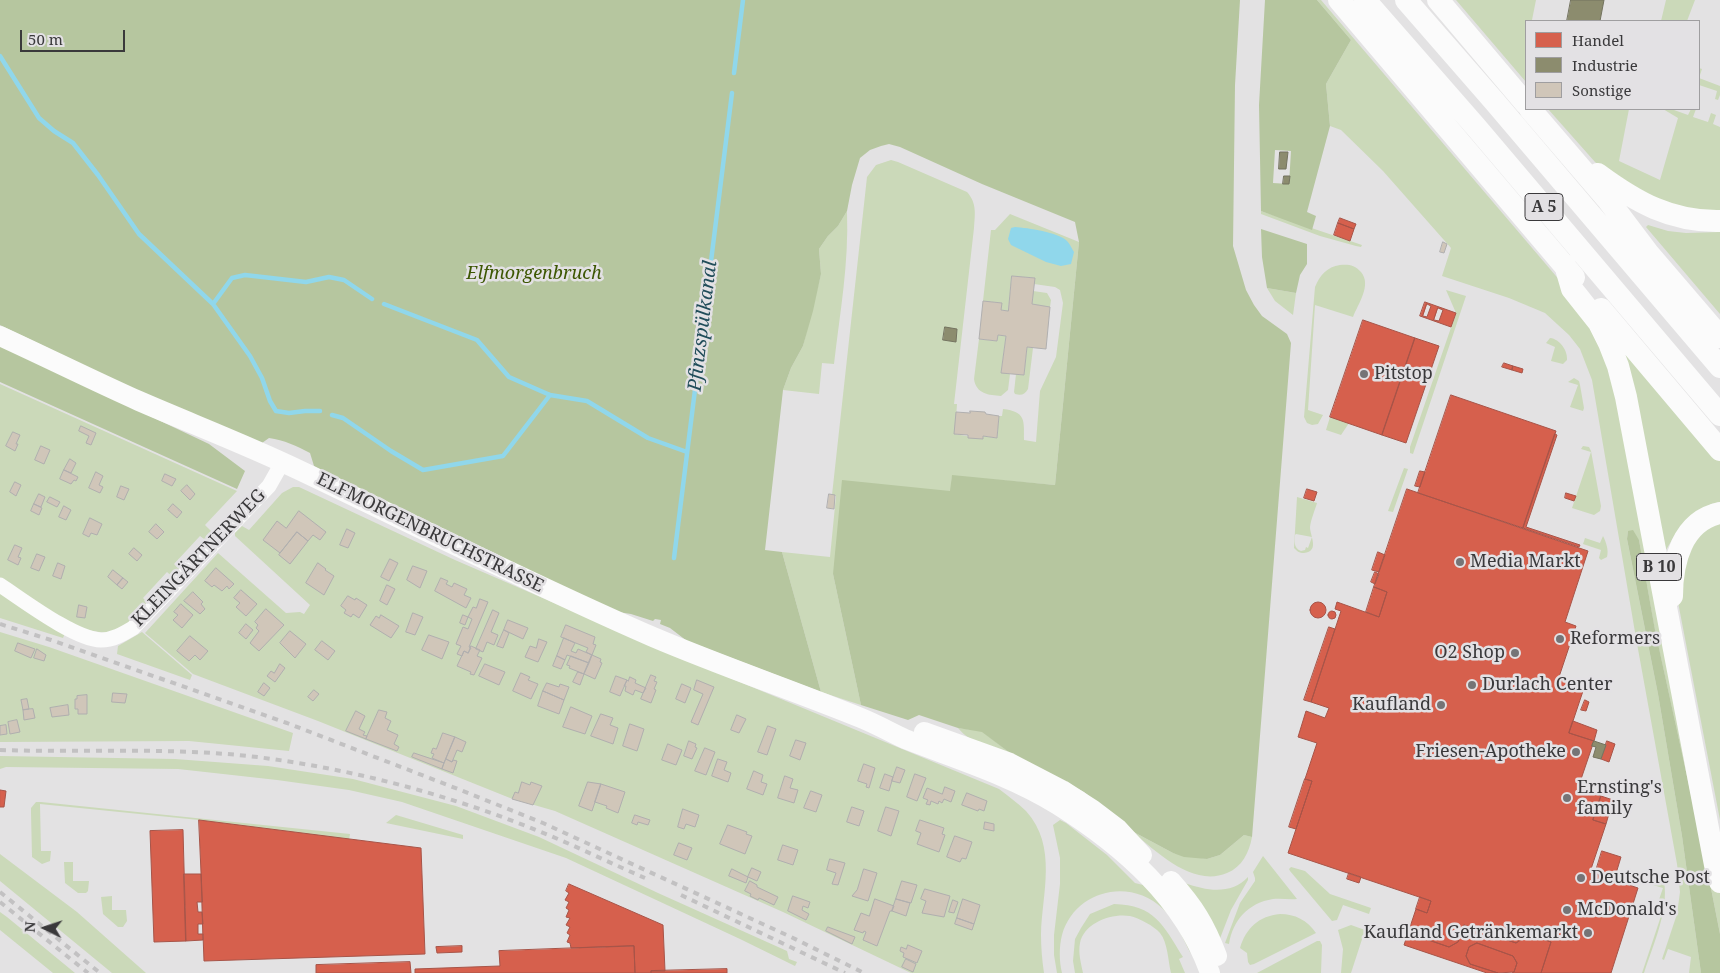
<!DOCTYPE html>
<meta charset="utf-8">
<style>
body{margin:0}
#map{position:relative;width:1720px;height:973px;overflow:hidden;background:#e3e2e3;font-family:"Noto Serif",serif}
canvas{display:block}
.legend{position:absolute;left:1525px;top:20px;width:175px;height:90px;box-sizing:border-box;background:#e3e1e4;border:1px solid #9f9ea0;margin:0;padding:6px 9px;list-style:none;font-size:15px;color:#3a393b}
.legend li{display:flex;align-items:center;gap:10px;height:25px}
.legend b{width:25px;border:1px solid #9f9ea0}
.north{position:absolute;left:20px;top:903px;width:50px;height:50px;-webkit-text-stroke:4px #e3e1e4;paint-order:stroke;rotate:274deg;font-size:14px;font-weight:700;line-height:20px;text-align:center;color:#3a393b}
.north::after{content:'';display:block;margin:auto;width:18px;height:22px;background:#3a393b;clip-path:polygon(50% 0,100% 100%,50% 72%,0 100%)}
.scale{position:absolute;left:20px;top:30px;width:105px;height:22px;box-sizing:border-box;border:2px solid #3a393b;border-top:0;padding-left:6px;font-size:15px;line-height:18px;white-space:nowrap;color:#3a393b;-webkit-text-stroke:4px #e3e1e4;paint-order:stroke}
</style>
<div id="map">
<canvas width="1720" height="973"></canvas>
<ul class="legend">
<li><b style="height:14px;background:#d6604d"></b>Handel</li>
<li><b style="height:14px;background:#8c8c6e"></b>Industrie</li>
<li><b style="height:14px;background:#d0c6b9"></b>Sonstige</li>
</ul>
<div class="north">N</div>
<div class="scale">50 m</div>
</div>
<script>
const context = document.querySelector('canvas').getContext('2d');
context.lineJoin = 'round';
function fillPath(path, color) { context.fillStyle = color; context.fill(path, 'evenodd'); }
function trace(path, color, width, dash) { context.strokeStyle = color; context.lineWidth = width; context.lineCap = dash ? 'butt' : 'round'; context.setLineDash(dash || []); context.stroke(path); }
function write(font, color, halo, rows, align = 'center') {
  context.font = font + ' "Noto Serif",serif'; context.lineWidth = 5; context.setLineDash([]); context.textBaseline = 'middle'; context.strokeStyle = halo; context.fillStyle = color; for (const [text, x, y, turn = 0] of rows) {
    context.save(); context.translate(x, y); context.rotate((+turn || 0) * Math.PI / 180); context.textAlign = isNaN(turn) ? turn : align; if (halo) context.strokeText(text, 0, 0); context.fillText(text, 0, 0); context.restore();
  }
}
const green = new Path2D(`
 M1317,0h4l246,289 43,74 105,519 5,11v41l-14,-71 -51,-232 -16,-91 -11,-9 -1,8 31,155 24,142 19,137h-12l2,-16 -23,-8 -4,11 -2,-1 15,-45 3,-22 -3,-28 -41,-226 -44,-258 -12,-31 -11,-14 -24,-22 -36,-15 -67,-22 9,-28 -68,-77 -42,-41 -11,-4 -4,-42 25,-44z
 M1456,0h80l-4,20 2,1h-8v61z
 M1666,0h29l-8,21h-26z
 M1699,68l3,1 -3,9 21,8v9l-2,5 -3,-1 2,-8 -18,-6z
 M1548,109h81l-10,52 41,19 18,-62 -15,-9h11v1l14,5 3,-6h5l-3,8 15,5 3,-9 5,2 -3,9 7,3v87l-31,-1 -70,-31 -24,-20z
 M891,160l7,2 69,30c10,11 8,22 7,36l-20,176h3l-2,30 28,5v-3l14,2 2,-22h3l1,-7c23,3 21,11 21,31l12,2 4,-51 16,-34 7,-54 -3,-13 -5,-3 -21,-3v-6l-22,-2 -4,35 -7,-1v-7l-18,-2 8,-71h4l15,-16 69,28 -24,243 -103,-9 -1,15 -118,83 28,131 -40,-13 -39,-140 48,5 6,-61 -4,-1 35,-318 9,-12zM945,328l12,1 -1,13 -13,-2z
 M847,211c2,53 -7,101 -13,153l-12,-1 -3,31 -36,-4 8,-22 12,-22 18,-72 -2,-25 9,-13 10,-10z
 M1261,211l101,34 -1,2 -5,-1 -36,-10 -59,-22z
 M1648,225l20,6 18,2 34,-1v82l-74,-87z
 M1340,265c8,-1 15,0 21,7 11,13 -3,32 -8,45l-38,-12 -7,105 15,5 -5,9 -6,1 -5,-2 -3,-6 11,-130c5,-12 12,-20 25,-22z
 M1267,288l29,5 -3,22 -18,-14z
 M1446,290l20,6 -53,158 -3,-1v-6l46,-134z
 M1033,291l14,2 4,7 -1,7 -18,-3z
 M998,335l8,1 -5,36 9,2 -2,16 -7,6c-12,-1 -25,-2 -27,-17l5,-40 18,2z
 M1550,338c10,1 18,13 17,22l-4,4 -12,-3 4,-14 -9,-4z
 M1619,343l101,117v42l-9,2 -35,29 -10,17z
 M1027,347l6,1 -5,41c-3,5 -6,7 -13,5l-1,-2 2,-18 8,1z
 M1574,378l5,3 1,4 4,23 -1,3 -13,-4 8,-22 -10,-3z
 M0,384l237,107 -32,34 10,10 -7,7 -8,-6 -26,28 8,8 -7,7 -8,-7 -24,26 6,6 -19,19 -18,11 -32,-5 -80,-49z
 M1330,417l19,6 -8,12 -15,-5z
 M1583,446l6,1 2,4 10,55 -1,5 -6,4 -22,-7 19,-56 -10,-3z
 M1404,468l4,1 -15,43 -5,-1z
 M293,487h6l156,73 217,94 327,135c9,7 19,14 27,22 32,35 16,83 15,123 0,13 1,26 3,39h-133l-128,-61 -228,-101 -45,-13 -192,-77 -125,-47 -48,-41 73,-80 68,60 14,-1 4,2 6,-9 -75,-69v-3l7,-7 7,4 33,-37z
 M1297,497l20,6c-2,7 -6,16 -7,24 0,9 10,24 -6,26 -5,0 -7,-2 -10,-5zM1296,534l16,3 -4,11 -2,-1 -1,3 -4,1c-8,-3 -6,-10 -6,-16z
 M1720,520v300l-43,-223 9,-45 25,-30z
 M1603,536c3,6 6,14 4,21l-6,3 -2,-2 2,-8 -18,-6 2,-6 15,5z
 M0,593l65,40 -2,5 -63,-20z
 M0,632l49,15 244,86 -4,18 -100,-10 -189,1z
 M142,632l50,43 -2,5 -73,-26 1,-8z
 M958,728l24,3 28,22c-19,-6 -39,-9 -52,-25z
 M0,756l175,3 93,7 85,13 103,27 83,31 119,56 129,58 2,8 8,3 -2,4 -55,-27 -174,-81 -164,-56 -53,-12 -72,-10 -99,-11 -172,-2 -6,2z
 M36,802h5l309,32 -1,6 -150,-20 -159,-16 1,47h10l-1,10 -8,3 -10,-7 -1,-45v-4z
 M396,815l67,20v4l-77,-16z
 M1060,820l6,3 41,32 28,28 8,2 31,26 17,43c-8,-15 -15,-33 -28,-45 -33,-32 -88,-19 -101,26 -3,12 -3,26 0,38h-5l-3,-18v-20l6,-51v-26l-7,-33z
 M1130,830l43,23 34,6 13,-4 24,-20 8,2c-3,16 -10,30 -25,36 -35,15 -72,-23 -97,-43z
 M0,854l77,58 69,61h-34l-112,-92z
 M1263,856l34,43c-8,1 -16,-1 -24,0 -25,4 -40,21 -44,45l-4,-1 15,-40 15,-22v-3l-2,-6z
 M64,862h9v19h16l-1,10 -2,2h-8l-13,-10z
 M1291,867l14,4 25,23 41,14 -2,6 -26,-9 -6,15 -5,1 -42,-50 -1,-2z
 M1248,877v3l-17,30 -12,31 -34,-58c22,8 46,12 63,-6z
 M1661,877l3,4c5,30 -11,64 -20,92h-2l19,-57 -7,-2 9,-26 -10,-3 3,-7z
 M112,896v14h14l1,11 -4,6h-5l-15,-13 -2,-17z
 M1114,904c41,1 49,21 69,53l-4,2 6,14h-14c-3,-12 -3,-30 -11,-40 -6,-7 -21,-15 -30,-17 -19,-3 -46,7 -50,27 -2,10 1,20 3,30h-8l-2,-12 2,-22 6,-11 9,-14z
 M0,912l7,5 68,56h-22l-53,-43z
 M1280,914c15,0 27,6 36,19l-62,31 -4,1 -2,-3 -1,-9 -7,-5c6,-20 19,-32 40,-34z
 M1351,925l14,5 -14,43h-10l2,-24 -5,-19z
 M1317,941h3l2,4 -1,28h-64z`);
const forest = new Path2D(`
 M0,0h1240l-5,85 -2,161 13,44 8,15 8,11 25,18 4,9 -39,494 -8,-2 -24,20 -13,4 -23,-2 -11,-4 -43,-23 -46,-38 -74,-39 -28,-21 -24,-4 -39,-13 -11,5 -47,-15 -28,-131 9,-94 108,11 2,-16 103,10 24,-243 -4,-20 -93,-38 -82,-37 -11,-3 -8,2 -11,4 -10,8 -8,27 -5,26 -9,15 -10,10 -9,13 2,25 -8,37 -10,35 -12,22 -8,22 -18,160 17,2 39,140 -134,-51 -17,-13 -10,-4 1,-4 -6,-1 -2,2 -22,-7 -19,-3 -255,-122 -43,-23 -4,-13c-13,-7 -26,-13 -41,-15l-7,5 -106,-43 -156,-75z
 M1265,0h52l34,40 -25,44 4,42 -23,86 9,4 -4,14 -51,-19 -2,-106zM1275,150l16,1 -2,33 -16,-1z
 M1261,229l46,15v20l-7,11 -4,18 -29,-5 -5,-31z
 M0,345l209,99 36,27 -8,18 -237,-107z
 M1633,530l6,10 16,90 51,233 14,71v39h-19l-19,-137 -24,-142 -31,-155 1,-8z`);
const water = new Path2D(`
 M1015,227c13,1 43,5 52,14 3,3 5,8 7,11l-3,12 -10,2 -15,-4 -35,-17 -3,-6 3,-11z`);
const shops = new Path2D(`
 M1340,218l16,6 -2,5 -16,-6z
 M1338,223l16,6 -4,12 -16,-6z
 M1425,302l31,11 -5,14 -31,-11z
 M1427,304l4,2 -4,11 -4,-1z
 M1438,308l5,2 -4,11 -5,-1z
 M1363,320l52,18 -33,97 -52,-18z
 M1415,338l24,8 -33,97 -24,-8z
 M1504,363l9,3 -1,4 -10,-3z
 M1513,366l10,3 -1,4 -10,-3z
 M1451,395l105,36 -33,97 -105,-35z
 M1555,434l2,1 -31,92 54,18 -1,2 -56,-19z
 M1420,471l5,1 -5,15 -5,-1z
 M1307,489l10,3 -3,9 -10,-3z
 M1407,489l181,62 -23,71 11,4 -17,51 26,8 -16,48 25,8 -16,47 23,8 -8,24 13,4 -16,48 48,16 -27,85h-70l10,-31 -24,-9 -2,4 -9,6 -52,-18 -6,17 -9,5 -41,-14 8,-24 11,4 4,-12 -143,-48 24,-72 -7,-2 12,-36 -19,-6 8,-26 19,7 4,-10 -18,-6 30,-91 -6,-2 2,-7 42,15 8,-25 -13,-5z
 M1566,493l10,3 -2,5 -9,-3z
 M1378,552l7,3 -6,17 -7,-2z
 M1375,572l4,2 -4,10 -4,-2z
 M1374,587l13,5 -8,25 -13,-5z
 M1310 610a8 8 0 1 1 16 0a8 8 0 1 1-16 0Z
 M1328 615a4 4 0 1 1 8 0a4 4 0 1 1-8 0Z
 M1329,627l6,2 -24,73 -7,-2z
 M1585,700l4,2 -3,9 -5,-1z
 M1573,721l24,9 -3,11 -25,-8z
 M1607,741l8,3 -6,18 -8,-3z
 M1305,779l7,2 -16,48 -7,-2z
 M0,790l6,1 -2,16h-4z
 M1601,796l12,4 -7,24 -13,-4z
 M199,820l222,28 4,106 -221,7 -1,-27h-5v-10h5l-1,-12h-4l-1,-10h5z
 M183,830l3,111 -32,1 -4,-111z
 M1602,851l19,6 -7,23 -19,-6z
 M1349,873l12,4 -2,6 -12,-4z
 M184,874h17l2,66 -17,1z
 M569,884l94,41 2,46h-14v2h-16l-1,-27 -63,2 -1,-5 -3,-1 3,-7 -3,-2 3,-6 -4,-2 4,-7 -4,-1 3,-7 -3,-2 3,-6 -4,-2 4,-7 -3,-2z
 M1420,897l11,4 -4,12 -11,-4z
 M1464,925l52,18 9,-6 2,-4 24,9 -10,31h-29l2,-1 3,-9 -4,-7 -36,-13 -8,4 -3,9 4,8 28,9h-11l-83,-28 4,-12 41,14 9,-5z
 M1477,943l36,13 4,7 -3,9 -16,1 -28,-9 -4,-8 3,-9z
 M462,946v6l-25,1 -1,-6z
 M634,946l1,27h-220v-4l85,-3 -1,-15z
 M410,962l1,11h-95v-8z
 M727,969v4h-76v-2z`);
const industry = new Path2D(`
 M1571,0h33l-4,21h-33z
 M1280,152h8l-2,17h-7z
 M1284,176h6l-1,8h-6z
 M945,327l12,2 -1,13 -13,-2z
 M1594,741l12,4 -5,14 -8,-2 3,-10 -4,-1z`);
const stream = new Path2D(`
 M0,56l39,62 15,13 19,12 25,32 41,59 74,70 37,52 12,22 8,23 6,10 13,2 16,-2h15
 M734,73l9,-73
 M213,304l19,-26 13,-3 61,7 23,-5 15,3 28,19
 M384,304l93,36 32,37 41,18 37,6 61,37 39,14
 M332,415l11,3 48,33 32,19 80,-14 47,-61
 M674,558l58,-465`);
const building = new Path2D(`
 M1443,242l4,2 -3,9 -4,-1z
 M1012,276l23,2 -3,26 18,3 -4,42 -19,-2 -3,28 -23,-2 5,-37 -8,-1 -1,6 -18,-2 4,-38 19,2 -1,7 7,1z
 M970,411l15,1 1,2 13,2 -2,22 -14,-2v3l-15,-1v-3l-14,-1 2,-22 14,1z
 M81,426l15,7 -5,12 -5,-2 3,-7 -10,-5z
 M13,432l7,3 -4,9h2l-3,7 -9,-5z
 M41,446l9,4 -6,14 -9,-4z
 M70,459l6,4 -5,10 -7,-3z
 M64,470l14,7 -2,4 -2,-1 -3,4 -11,-5z
 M96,472l7,4 -4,9 4,2 -3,6 -11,-5z
 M165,474l11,5 -4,7 -10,-5z
 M15,482l6,3 -5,11 -6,-4z
 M187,485l8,9 -5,6 -9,-9z
 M121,486l8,3 -5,11 -7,-3z
 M39,494l6,3 -4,10 -7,-3z
 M829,494l6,1 -1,14 -7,-1z
 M50,497l10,5 -3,5 -10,-5z
 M34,504l8,4 -3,7 -8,-4z
 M173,504l9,8 -5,6 -9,-8z
 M64,506l7,4 -5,10 -7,-3z
 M299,511l27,21 -6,8 -7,-5 -5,6 -11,-9 -17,21 -17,-13 14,-19 9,7z
 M90,518l12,6 -5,11 -6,-2 -2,4 -6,-3z
 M156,524l8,8 -7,7 -8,-7z
 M347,529l8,4 -7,15 -8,-3z
 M297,532l11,9 -18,23 -11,-9z
 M15,545l7,3 -4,9 3,1 -3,7 -10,-5z
 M134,548l8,7 -5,6 -8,-7z
 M37,554l8,3 -6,14 -8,-3z
 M390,559l8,4 -9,18 -8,-4z
 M58,563l7,3 -4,13 -8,-3z
 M318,563l8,6 -1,1 9,6 -10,19 -18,-12z
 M413,566l14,5 -7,17 -13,-8z
 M216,568l18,16 -5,5 -2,-3 -5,5 -8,-6 -2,2 -7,-6z
 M113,570l10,8 -6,7 -9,-8z
 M123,578l5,4 -6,7 -5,-4z
 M441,578l7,3 -2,3 6,3 2,-4 13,6 -3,6 7,3 -5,10 -31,-17z
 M387,585l8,4 -8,16 -7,-4z
 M241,590l16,14 -11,12 -10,-9 4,-4 -6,-5z
 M193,592l10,10 -2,2 4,5 -5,5 -16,-13z
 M348,596l7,4 1,-2 11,7 -8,13 -6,-4 -2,3 -7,-4 2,-3 -5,-4z
 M480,599l8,3 -19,45 2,1 -3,5 -4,-2 -2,5 -5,-2 4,-8 -5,-2 7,-17 5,2 4,-10 -4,-2 5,-10 3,1z
 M181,604l12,11 -11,13 -9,-8 5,-5 -4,-3z
 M79,605l8,2 -2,11 -8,-1z
 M266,609l18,16 -25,26 -9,-8 9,-12 -3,-3 2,-3 -3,-3z
 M493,610l6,3 -8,19 7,3 -4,10 -7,-3 -4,10 -7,-3z
 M413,613l10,4 -8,18 -9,-3z
 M381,615l18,11 -8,12 -21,-13 6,-9 3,2z
 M463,615l5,2 -3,8 -5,-2z
 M508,620l20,8 -5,11 -19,-9z
 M246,624l7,6 -7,9 -7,-6z
 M566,625l29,12 -2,7 3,1 -4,10 -6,-3 2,-4 -27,-11z
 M504,630l5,3 -6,15 -6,-2z
 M290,631l16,13 -11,14 -15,-15z
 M429,635l20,7 -7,17 -20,-9z
 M190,636l18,15 -8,9 -5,-5 -6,6 -12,-10z
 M564,638l11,5 -4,8 5,2 2,-4 14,6 -3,8 -22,-8 -2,5 -8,-4z
 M539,639l8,3 -9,20 -13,-5 5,-11 6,2z
 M322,641l13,10 -7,9 -13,-10z
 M18,643l17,6 -4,9 -16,-7z
 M471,646l9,4 -3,6 5,2 -8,17 -4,-1 1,-2 -14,-6 7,-15 4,2z
 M37,649l9,6 -2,6 -10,-3z
 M592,655l9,4 -1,3 2,1 -7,16 -11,-5z
 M557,656l8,4 -4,9 -8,-3z
 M571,656l18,7 -5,11 -15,-6 1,-2 -3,-1z
 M280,664l5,4 -10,14 -8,-6 4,-5 3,2z
 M485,664l20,8 -6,13 -20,-9z
 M578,672l6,2 -4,11 -7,-3z
 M521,673l9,4 -2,3 10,4 -7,15 -18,-8z
 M651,675l5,2 -2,4 3,1 -3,7 2,1 -5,13 -10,-4z
 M616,676l11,4 -7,16 -10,-4z
 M630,677l6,3 -1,3 11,5 -3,5 -8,-3 -2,5 -8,-4 1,-5h-2l3,-6 1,1z
 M697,680l17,7 -16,38 -7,-3 12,-28 -9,-4z
 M264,683l6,5 -6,8 -6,-4z
 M547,683l12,4 1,-3 9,3 -5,13 -21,-9z
 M682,684l9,4 -6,15 -9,-4z
 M314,690l5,4 -6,7 -5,-4z
 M543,691l21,9 -5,14 -21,-8z
 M113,693l14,1 -2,9 -13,-1z
 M87,695v19h-9v-5h-3v-10h2v-3z
 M27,699l2,10 -6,1 -2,-10z
 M68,705l1,10 -17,2 -2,-9z
 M571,707l21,9 -7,18 -22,-7z
 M33,709l2,9 -11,2 -1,-10z
 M379,710l8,2 -2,6 6,3 -4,9 11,5 -4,9 5,3 -2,4 -31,-12z
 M356,711l9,5 -6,13 6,3 -2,3 4,1 -1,3 -20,-8z
 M601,714l12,4 -3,7 8,3 -5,16 -22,-8z
 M737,715l9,4 -7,14 -8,-3z
 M17,720l3,12 -10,2 -2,-12z
 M630,724l14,5 -7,22 -14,-5z
 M6,725l1,9 -7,1v-9z
 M768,726l8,3 -9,26 -9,-3z
 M443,733l12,4 -11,26 -12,-5 2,-4 -3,-1 2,-5 3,1z
 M455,737l11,5 -4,10 -5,-2 -5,12 -6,-3z
 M796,740l10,3 -6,17 -10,-4z
 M689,741l7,3 -1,3 2,1 -5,11 -8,-3z
 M668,744l14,6 -6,15 -14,-5z
 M705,748l10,4 -9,23 -11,-4z
 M414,753l30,10 -2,6 -30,-12z
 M446,759l6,3 1,-2 4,1 -4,12 -11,-4z
 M718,759l9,3 -3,8 7,3 -3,9 -16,-6z
 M864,764l11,4 -6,20 -3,-1 1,-3 -9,-3z
 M897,767l8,3 -5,13 -8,-2z
 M754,771l9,4 -2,7 6,2 -4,11 -16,-6z
 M885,774l8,3 -4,14 -9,-3z
 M915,774l11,4 -9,23 -10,-4z
 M785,776l8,3 -3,9 8,2 -4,13 -16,-5z
 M522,782l8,3 1,-3 11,4 -9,19 -21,-6 3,-7 3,1z
 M588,782l13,2 -9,27 -13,-5z
 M601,784l24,8 -7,21 -12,-5 1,-2 -12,-4z
 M945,787l10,4 -4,11 -7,-3 -2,4 -3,-2 -1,3 -7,-3 -1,4 -4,-1 2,-4 -5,-2 4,-10 15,6z
 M811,791l11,4 -6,17 -12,-4z
 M967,793l20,8 -3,10 -5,-2 -1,2 -16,-6z
 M852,807l12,4 -5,15 -12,-4z
 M886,807l13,4 -8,25 -13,-5z
 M683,809l16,6 -4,12 -9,-3 -2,5 -6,-2z
 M635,815l15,5 -2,5 -10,-3 -1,3 -5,-2z
 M920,820l24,8 -2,6 3,1 -6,17 -22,-8 4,-11 -5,-2z
 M985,822l9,2v7l-10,-2z
 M728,825l19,7 -1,2 6,2 -7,18 -25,-10z
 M955,836l17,6 -6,17 -4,-1 -2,4 -13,-5z
 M679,843l13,5 -5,12 -13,-5z
 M783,845l15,5 -5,15 -15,-5z
 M830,859l15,4 -7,22 -6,-1 4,-11 -9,-3z
 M752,868l9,4 -4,9 -9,-4z
 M732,869l16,8 -2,6 -17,-7z
 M864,869l13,4 -9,28 -16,-5 5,-6z
 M750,881l7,4v2l21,10 -4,8 -15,-7 -1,2 -8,-4 1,-2 -6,-3z
 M902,881l15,4 -6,18 -15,-4z
 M925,889l25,7 -6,21 -22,-4 4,-12 -5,-2z
 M793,896l17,6 -2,6 -5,-2 -1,4 7,4 -3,6 -18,-9z
 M875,899l19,7 -2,5h-2l-13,35 -14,-6 3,-8 -2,-1 -1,2 -9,-3 7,-17 8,3z
 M896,899l14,4 -4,13 -14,-5z
 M963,899l17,6 -6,19 -17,-6z
 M953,900l5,2 -4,11 -5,-1z
 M957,918l17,6 -2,6 -17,-6z
 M828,927l27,10 -3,7 -26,-13z
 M908,945l14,6 -5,12 -14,-6 1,-4 -4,-2 1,-4 5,2z
 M906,959l10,5 -3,8 -11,-5z`);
const minor = new Path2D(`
 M0,585c23,15 74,54 101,55 12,0 22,-6 32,-12l136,-142 13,-23`);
const major = new Path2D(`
 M0,336c46,21 92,44 139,65 53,23 108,44 160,69 118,56 234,115 354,167 68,29 139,53 208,81 15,6 29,14 44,21 51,20 107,37 153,66 65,41 126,94 152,168
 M924,732l86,31 52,27 31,20 25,19 24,26
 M1171,881c23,26 34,43 46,75`);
const highway = new Path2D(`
 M1339,0l235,277
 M1365,0l111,127 244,288
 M1406,0l88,101 226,266
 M1438,0l88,104
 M1530,109l78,91 40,53 72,84
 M1598,174c38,28 73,48 122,47
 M1565,265l7,24 27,34 10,20 9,23 8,31 89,468 5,17
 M1601,309l119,141
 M1672,596c0,-34 10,-75 48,-83`);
const rail = new Path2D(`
 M0,624l51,16 236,83 171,66 85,34 248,114 73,36
 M0,750c90,3 182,-4 272,9 92,13 183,38 269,73 35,14 69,31 104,46
 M0,892l100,81
 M681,895l164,78
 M0,902l88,71`);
const markers = [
 [1364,374,5,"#757476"],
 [1460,562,5,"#757476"],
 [1560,639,5,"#757476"],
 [1515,653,5,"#757476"],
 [1472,685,5,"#757476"],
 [1441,705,5,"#757476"],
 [1576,752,5,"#757476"],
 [1567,798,5,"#757476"],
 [1581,878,5,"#757476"],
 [1567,910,5,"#757476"],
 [1588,933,5,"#757476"]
];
const shields = [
 [1544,207,38],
 [1659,567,45]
];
const shieldNames = [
 ["A 5",1544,207],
 ["B 10",1659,567]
];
const parkNames = [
 ["Elfmorgenbruch",534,274]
];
const poiNames = [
 ["Pitstop",1374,374],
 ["Media Markt",1470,562],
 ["Reformers",1570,639],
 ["O2 Shop",1505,653,"right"],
 ["Durlach Center",1482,685],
 ["Kaufland",1431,705,"right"],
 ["Friesen-Apotheke",1566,752,"right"],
 ["Ernsting's",1577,788],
 ["family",1577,809],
 ["Deutsche Post",1591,878],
 ["McDonald's",1577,910],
 ["Kaufland Getränkemarkt",1578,933,"right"]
];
const streetNames = [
 ["ELFMORGENBRUCHSTRASSE",430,533,26],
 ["KLEINGÄRTNERWEG",199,558,-46]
];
const waterNames = [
 ["Pfinzspülkanal",703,326,-83]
];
fillPath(green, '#cbd9b9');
fillPath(forest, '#b6c69f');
fillPath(water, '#90d7eb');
fillPath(shops, '#d6604d');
trace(shops, '#a75448', 1);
fillPath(industry, '#8c8c6e');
trace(industry, '#73735f', 1);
trace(stream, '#90d7eb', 4.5);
fillPath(building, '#d0c6b9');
trace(building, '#b0afaf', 1);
trace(minor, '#fbfbfb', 15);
trace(major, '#fbfbfb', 20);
trace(highway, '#fbfbfb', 22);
trace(rail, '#c2c1c2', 4, [6, 6]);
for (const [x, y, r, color] of markers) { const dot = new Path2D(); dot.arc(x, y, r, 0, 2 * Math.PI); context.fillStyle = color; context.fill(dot); trace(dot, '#e3e1e4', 2); }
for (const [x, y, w] of shields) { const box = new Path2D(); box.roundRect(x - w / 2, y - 13.5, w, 27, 4); context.fillStyle = '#e3e1e4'; context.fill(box); trace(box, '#3a393b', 1); }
write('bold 16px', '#3a393b', null, shieldNames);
write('italic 18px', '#3d5703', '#e3e1e4', parkNames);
write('18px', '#3a393b', '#e3e1e4', poiNames, 'left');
write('18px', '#3a393b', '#e3e1e4', streetNames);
write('italic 19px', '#214d5a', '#e3e1e4', waterNames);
</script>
